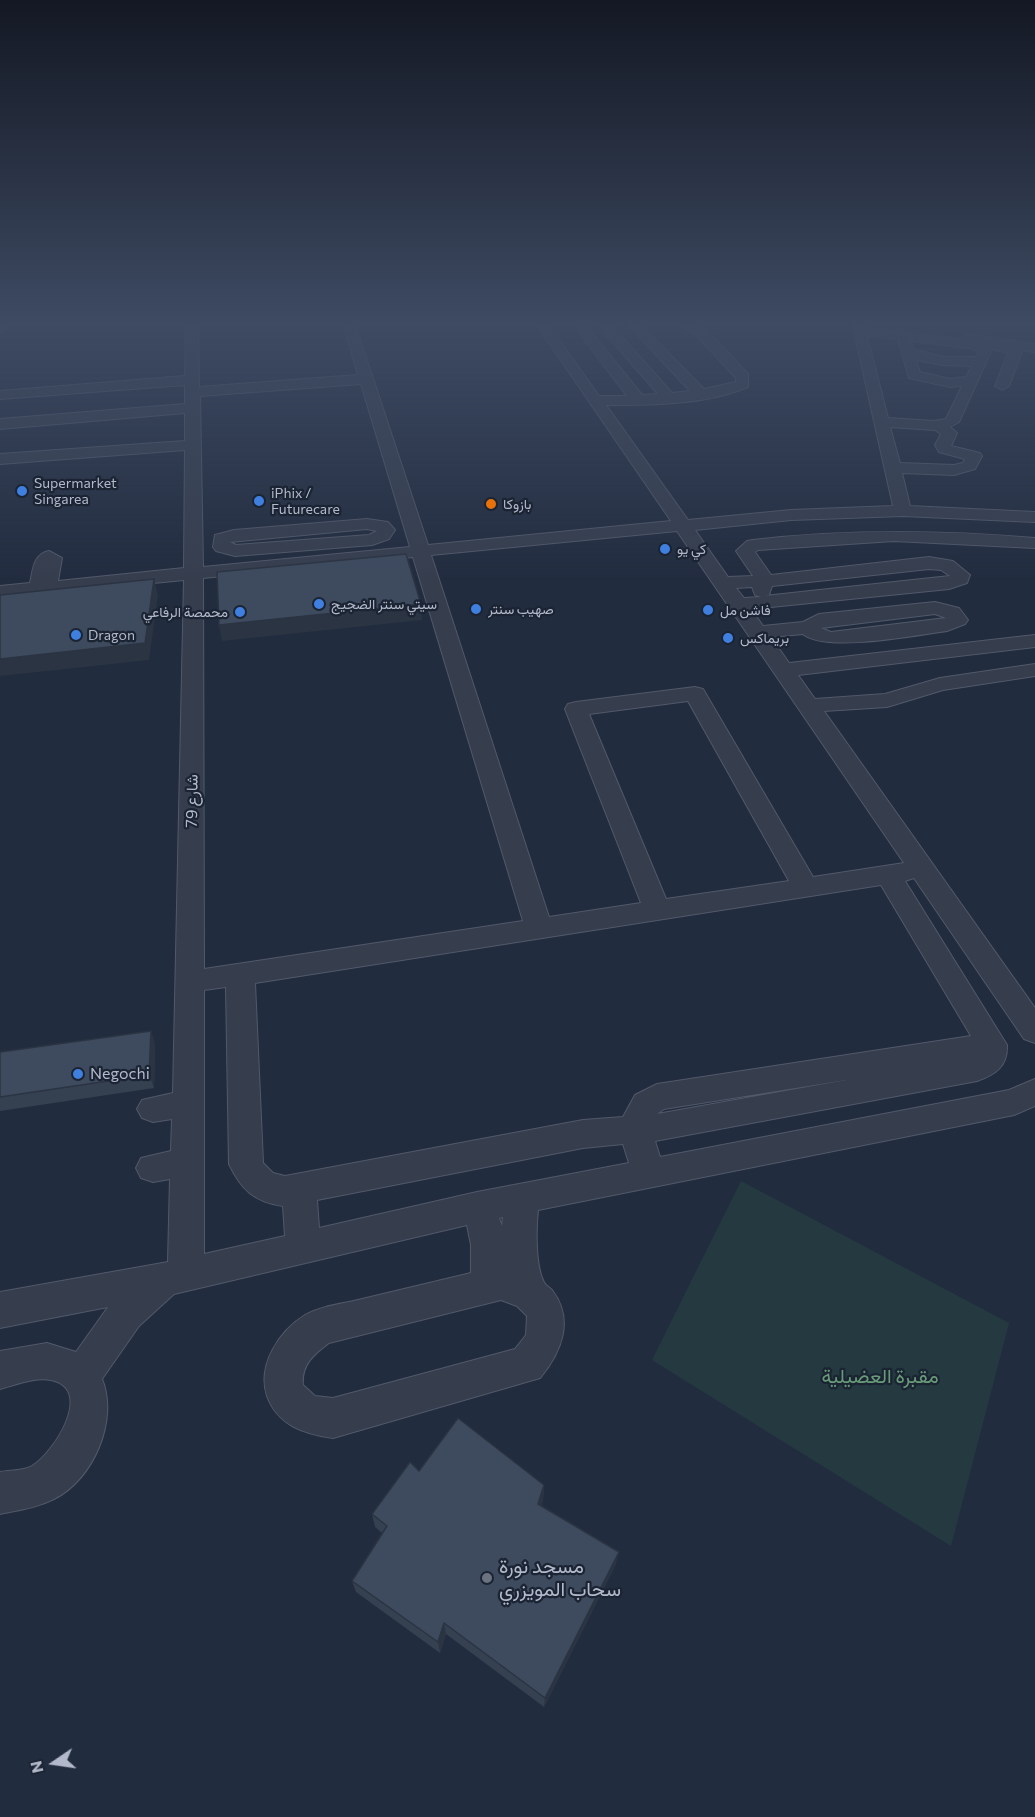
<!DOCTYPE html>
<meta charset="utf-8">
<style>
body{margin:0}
#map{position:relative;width:1035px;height:1817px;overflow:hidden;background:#222c3f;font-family:Commissioner,sans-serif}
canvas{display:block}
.north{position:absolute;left:24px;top:1733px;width:60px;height:60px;-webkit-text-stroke:4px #1b2433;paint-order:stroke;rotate:257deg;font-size:16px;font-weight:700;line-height:24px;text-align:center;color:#b2b9ca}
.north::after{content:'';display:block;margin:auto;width:21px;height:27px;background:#b2b9ca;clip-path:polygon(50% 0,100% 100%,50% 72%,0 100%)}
</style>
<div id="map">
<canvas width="1035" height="1817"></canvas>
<div class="north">N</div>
</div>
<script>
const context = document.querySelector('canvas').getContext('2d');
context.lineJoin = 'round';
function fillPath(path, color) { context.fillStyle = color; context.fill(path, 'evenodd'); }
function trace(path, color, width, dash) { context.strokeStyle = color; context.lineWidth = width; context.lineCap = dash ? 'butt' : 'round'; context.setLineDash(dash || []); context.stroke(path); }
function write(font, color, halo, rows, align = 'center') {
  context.font = font + ' Commissioner,Vazirmatn,sans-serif'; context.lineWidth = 4.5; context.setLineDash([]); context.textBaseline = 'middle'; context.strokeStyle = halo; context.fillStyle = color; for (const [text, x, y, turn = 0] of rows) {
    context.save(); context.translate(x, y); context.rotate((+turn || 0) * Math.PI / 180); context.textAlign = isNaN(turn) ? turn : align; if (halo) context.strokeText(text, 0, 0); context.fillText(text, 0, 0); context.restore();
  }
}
const green = new Path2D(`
 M741,1181l268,142 -58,223 -299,-186z`);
const minor = new Path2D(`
 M0,327h6v2l-6,4z
 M186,327h12l1,60 159,-12 -14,-48h12l72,218 243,-24 -133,-194h12l49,69h28l-47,-62v-6h8l54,67 16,-1 -54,-62 -1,-5h10l59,66 18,-2 -60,-64h13l61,62 32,-7v-4l-40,-43 -14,-8 24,2 42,45v13c-43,18 -96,18 -142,18l82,115 103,-10 102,-4 -40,-179 109,12 6,-5 67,10v8l-15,-2 2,2 -13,34 -7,4 -7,-4 13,-33 -16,-4 -33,73 -9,5 7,6 -6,13 29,7 2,3 -7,13 -21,6 -52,-2 8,33 125,6v10l-132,-6 -112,4 -96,10 33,47 25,-1 -17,-25 11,-10 6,-1c94,-11 188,-10 282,-2v10l-141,-7 -136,9 -3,2 16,23 158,-18 24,4 17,14 -3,8 -18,6 -198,20 12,17 40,-4 16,-8 116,-12 24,6 9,12 -3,4 -18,7c-31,4 -122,22 -144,3l-32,3 18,26 246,-28v12l-237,28 17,24 70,-5 55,-16 95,-14v12l-92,14 -56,17 -63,4 211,297v35l-11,-4 -110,-161 -9,3 102,164c1,21 -12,30 -30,36l-322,60 5,16 349,-67 26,-11v27l-21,9 -476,95c-2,19 -3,58 7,74 2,2 5,4 7,6 23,30 9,63 -12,88l-207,60c-28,-4 -55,-12 -66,-42 -10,-31 12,-65 38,-81 16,-9 36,-11 53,-15 38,-9 75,-18 113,-27v-28l-4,-20 -293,69 -35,32 -37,53c17,41 -9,101 -48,120 -18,9 -35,11 -54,15v-42c10,-2 23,-1 32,-6 22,-13 63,-77 19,-86 -17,-3 -35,5 -51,9v-38l47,-8 29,9 32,-45 -108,21v-36l168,-30 2,-83 -17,3 -12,-4 -5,-10 5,-10 30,-7 1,-32 -19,3 -11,-4 -5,-9 5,-9 31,-7 11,-513 -184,18v-12l30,-3c3,-13 3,-29 19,-32l13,7 -4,23 126,-13 1,-118 -185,14v-10l185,-13v-28l-185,16v-10l185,-15v-19l-185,14v-8l185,-15zM867,336l31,3 11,39 41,9 12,-1 -16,33 -12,2 -46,-3zM911,341l59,7 9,4 -3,5h-33l-30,-8zM916,360l27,5 29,1 -6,11 -16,2 -30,-7zM361,384l49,163 -207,20 -3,-171zM890,427l45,3 6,4 -6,11 4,7 26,7 -2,4 -9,2 -54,-2zM677,531l227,332 -91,14 -110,-188 -8,-2 -119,15 -8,2 -3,5 76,194 -92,14 -118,-362zM413,557l110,364 -319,48 -1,-391zM929,569l12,1 9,6 -186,20 5,-1 3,-9zM752,587l3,8 6,2 -17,1 -8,-10zM935,614l11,4 -115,14 -10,-4zM688,701l101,180 -123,18 -77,-185zM881,885l90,151 -314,48 -22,11 -12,22 -40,3 -298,56 -12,-3 -10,-10 -8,-180zM226,987l3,177c12,25 25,38 54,42l2,30 -81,18v-264zM852,1079l-195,35 7,-5zM623,1144l6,19 -152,29 -158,36 -2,-28 266,-52zM503,1217l-1,9 -3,-8zM501,1300l16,6 10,10 -1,19 -11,14 -182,49 -18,-2 -12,-11c-2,-20 11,-31 26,-42z
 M367,519l21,3 7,8 -6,9 -17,6 -137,11 -19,-5 -3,-4 2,-12 19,-5zM367,529l10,2 -8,4 -133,10 -6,-3z`);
const wall = new Path2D(`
 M155,1044l-1,44 -154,23v-59z
 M419,1471l125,14 -1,14 -2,7 75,58 -72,143 -98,-73 -6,19 -84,-61 -4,-11 30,-48 -7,-6 -3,-13z`);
const shadedWall = new Path2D(`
 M154,579l4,16 -9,65 -149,16v-17z
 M421,604l1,16 -200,21 -3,-16z
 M151,1031l4,13 -1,44 -5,-13z
 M544,1485l-1,14 -6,18 1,-13z
 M619,1552l-3,12 -72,143 1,-9z
 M444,1623l2,11 -6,19 -2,-11z`);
const building = new Path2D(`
 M406,554l15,50 -202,21 -2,-53z
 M154,579l-9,64 -145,16v-64z
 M151,1031l-2,44 -149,22v-45z
 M458,1418l86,67 -6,19 81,48 -74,146 -101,-75 -6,19 -86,-61 35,-55 -15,-12 38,-52 9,9z`);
const markers = [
 [22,491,6,"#3f7fe0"],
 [259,501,6,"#3f7fe0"],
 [491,504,6,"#e8710a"],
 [665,549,6,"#3f7fe0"],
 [319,604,6,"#3f7fe0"],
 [476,609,6,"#3f7fe0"],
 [708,610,6,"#3f7fe0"],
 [240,612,6,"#3f7fe0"],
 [76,635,6,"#3f7fe0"],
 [728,638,6,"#3f7fe0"],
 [78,1074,6,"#3f7fe0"],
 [487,1578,6,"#6b7280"]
];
const farPoinames = [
 ["Supermarket",34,483],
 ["Singarea",34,499],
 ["iPhix /",271,493],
 ["Futurecare",271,509],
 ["بازوكا",503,504],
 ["كي يو",677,549],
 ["سيتي سنتر الضجيج",331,604],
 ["صهيب سنتر",488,609],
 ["فاشن مل",720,610],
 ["محمصة الرفاعي",228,612,"right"],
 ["Dragon",88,635],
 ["بريماكس",740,638]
];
const streetNames = [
 ["شارع 79",192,801,-89]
];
const poiNames = [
 ["Negochi",90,1074]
];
const nearParknames = [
 ["مقبرة العضيلية",880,1376]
];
const nearPoinames = [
 ["مسجد نورة",499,1566],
 ["سحاب المويزري",499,1589]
];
fillPath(green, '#243a40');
trace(minor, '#515969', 2);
fillPath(minor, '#363e4e');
fillPath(wall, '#354051');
fillPath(shadedWall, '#2b3442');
fillPath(building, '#3e4a5e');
trace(building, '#2b3442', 1.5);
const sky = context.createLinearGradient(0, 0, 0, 581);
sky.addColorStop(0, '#131823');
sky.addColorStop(0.56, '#3e4b63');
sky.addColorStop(1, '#3e4b6300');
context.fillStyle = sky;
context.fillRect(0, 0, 1035, 581);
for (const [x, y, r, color] of markers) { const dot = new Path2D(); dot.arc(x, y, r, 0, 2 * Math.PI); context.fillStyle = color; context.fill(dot); trace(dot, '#1b2433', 2); }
write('14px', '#b2b9ca', '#1b2433', farPoinames, 'left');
write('16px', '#b2b9ca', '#1b2433', streetNames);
write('16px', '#b2b9ca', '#1b2433', poiNames, 'left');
write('20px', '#689c78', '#1b2433', nearParknames);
write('20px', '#b2b9ca', '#1b2433', nearPoinames, 'left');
</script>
